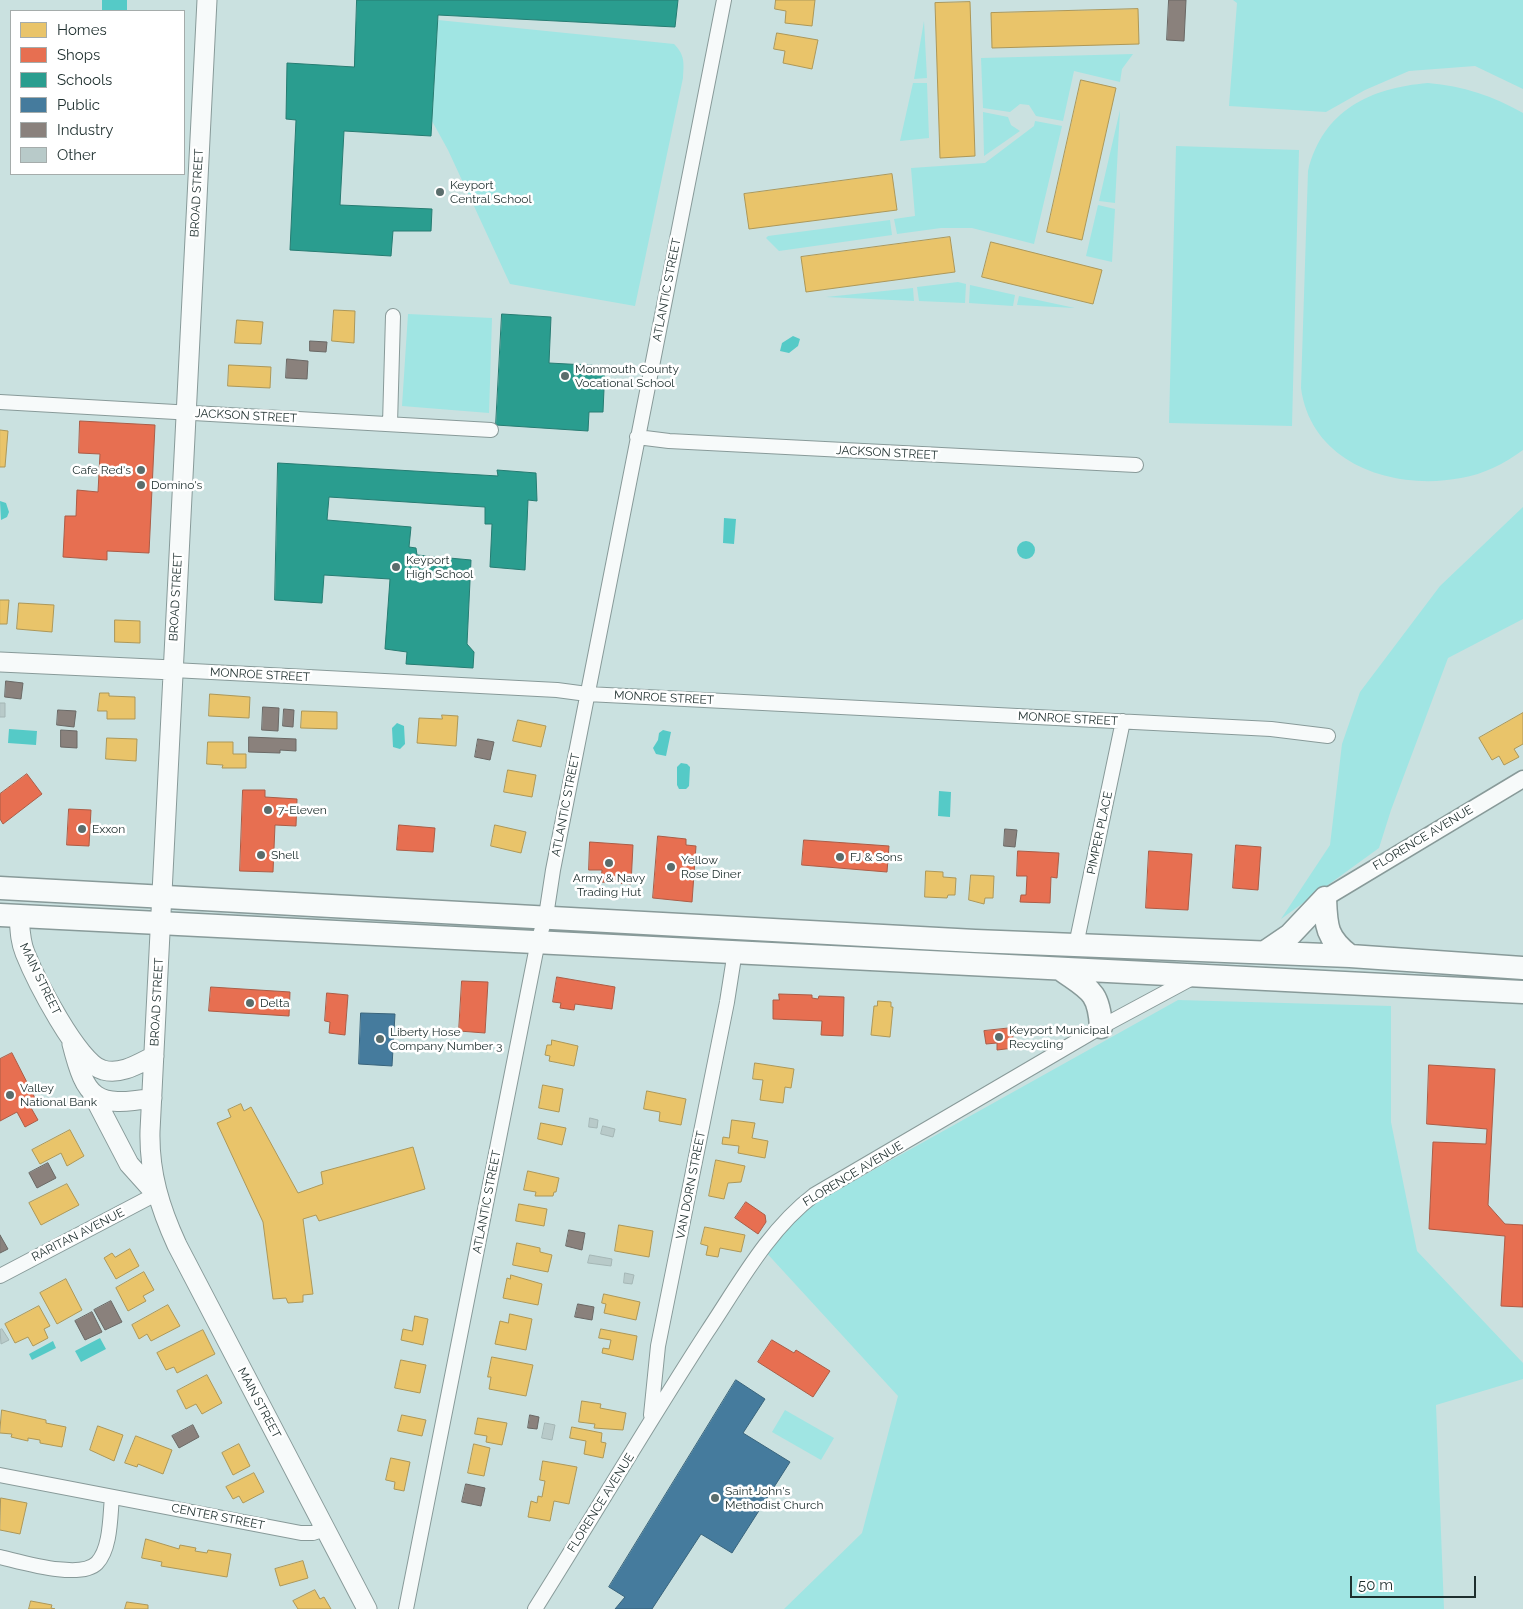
<!DOCTYPE html>
<style>
body{margin:0}
#map{position:relative;width:1523px;height:1609px;overflow:hidden;background:#cae1e0;font-family:Raleway,sans-serif}
canvas{display:block}
.legend{position:absolute;left:10px;top:10px;width:175px;height:165px;box-sizing:border-box;background:#fff;border:1px solid #a5acab;margin:0;padding:6px 9px;list-style:none;font-size:15px;color:#1e2f2e}
.legend li{display:flex;align-items:center;gap:10px;height:25px}
.legend b{width:25px;border:1px solid #a5acab}
.scale{position:absolute;left:1350px;top:1576px;width:126px;height:22px;box-sizing:border-box;border:2px solid #1e2f2e;border-top:0;padding-left:6px;font-size:15px;line-height:18px;white-space:nowrap;color:#1e2f2e;-webkit-text-stroke:4px #fff;paint-order:stroke}
</style>
<div id="map">
<canvas width="1523" height="1609"></canvas>
<ul class="legend">
<li><b style="height:14px;background:#e9c46a"></b>Homes</li>
<li><b style="height:14px;background:#e76f51"></b>Shops</li>
<li><b style="height:14px;background:#2a9d8f"></b>Schools</li>
<li><b style="height:14px;background:#457b9d"></b>Public</li>
<li><b style="height:14px;background:#8a817c"></b>Industry</li>
<li><b style="height:14px;background:#b8cac9"></b>Other</li>
</ul>
<div class="scale">50 m</div>
</div>
<script>
const context = document.querySelector('canvas').getContext('2d');
context.lineJoin = 'round';
function fillPath(path, color) { context.fillStyle = color; context.fill(path, 'evenodd'); }
function trace(path, color, width, dash) { context.strokeStyle = color; context.lineWidth = width; context.lineCap = dash ? 'butt' : 'round'; context.setLineDash(dash || []); context.stroke(path); }
function write(font, color, halo, rows, align = 'center') {
  context.font = font + ' Raleway,sans-serif'; context.lineWidth = 5; context.setLineDash([]); context.textBaseline = 'middle'; context.strokeStyle = halo; context.fillStyle = color; for (const [text, x, y, turn = 0] of rows) {
    context.save(); context.translate(x, y); context.rotate((+turn || 0) * Math.PI / 180); context.textAlign = isNaN(turn) ? turn : align; if (halo) context.strokeText(text, 0, 0); context.fillText(text, 0, 0); context.restore();
  }
}
const green = new Path2D(`
 M1233,0h290v89l-48,-23 -66,5 -44,19 -39,22 -97,-6 8,-103z
 M438,20l236,24c11,11 10,19 9,34l-48,228 -125,-22 -62,-134 -16,-29z
 M924,21l3,57 -13,1z
 M1133,54l-11,15 -2,13 -46,-11 -11,50 -27,-5 -7,-11 -9,-1 -10,8 -27,-4 -2,-50z
 M913,83h14l2,55 -29,3z
 M1428,83c35,3 65,13 95,30v337c-19,14 -39,24 -62,28 -67,13 -150,-14 -160,-90l7,-217c15,-61 62,-83 120,-88z
 M1120,110l-5,93 -16,-2z
 M983,112l25,5 3,8 9,6 -36,25z
 M1035,121l27,5 -28,118 -62,-16h-31l-44,6 -3,-15 21,-3 -4,-48 74,-5 49,-37z
 M1176,146l123,4 -7,276 -123,-3z
 M1098,205l17,4 -3,53 -26,-6z
 M890,220l2,15 -113,16 -13,-13 2,-2z
 M958,282l8,2 -1,19 -46,-2 -2,-14z
 M970,285l45,10 -2,11 -44,-3z
 M913,288l1,13 -88,-4z
 M1019,296l56,12 -58,-3z
 M408,314l84,4 -3,95 -87,-7z
 M1523,507v112l-75,39 -57,152 -12,38 -98,71 49,-74 12,-101 18,-52 80,-106z
 M1178,1000l213,6v116l26,129 106,112v16l-87,26 8,204h-660l78,-76 36,-137 -136,-148 20,-27z
 M785,1410l49,28 -13,22 -49,-28z`);
const water = new Path2D(`
 M102,0h25v11h-25z
 M793,336l7,3 -2,7 -9,7 -9,-2 2,-8z
 M0,501l6,2 3,9 -2,5 -6,3z
 M724,518l12,1 -2,25 -11,-1z
 M1017 550a9 9 0 1 1 18 0a9 9 0 1 1-18 0Z
 M397,723l7,3 1,18 -5,5 -7,-2 -1,-19z
 M9,729l28,2 -1,14 -28,-2z
 M663,730l8,2 -5,24 -10,-2 -3,-6 5,-8 1,-7z
 M681,763l6,1 3,3 -1,19 -3,3h-7l-2,-4v-18z
 M939,791l12,1 -1,25 -12,-1z
 M100,1338l6,11 -25,13 -6,-11z
 M53,1341l3,7 -24,12 -3,-6z`);
const homes = new Path2D(`
 M776,0h39l-3,26 -27,-3 1,-12 -11,-2z
 M970,2l5,154 -35,2 -5,-155z
 M1138,9l1,35 -147,4 -1,-35z
 M777,33l41,7 -6,29 -29,-6 2,-12 -11,-2z
 M1081,80l35,8 -34,152 -35,-8z
 M892,174l5,36 -148,19 -5,-35z
 M950,237l5,35 -149,20 -5,-35z
 M991,242l111,28 -9,34 -111,-27z
 M334,310l21,1 -1,32 -22,-2z
 M237,320l26,2 -2,22 -26,-1z
 M229,365l42,2 -1,21 -42,-2z
 M0,430l8,1 -3,36h-5z
 M0,600h9l-2,24h-7z
 M19,603l35,2 -2,27 -35,-3z
 M115,620l25,1v22l-25,-1z
 M100,693h9v3l26,1v22h-28v-8h-9z
 M210,694l40,3 -1,21 -40,-2z
 M302,711l35,1v17l-36,-1z
 M1523,713v31l-9,5 5,8 -15,8 -5,-9 -7,4 -13,-22z
 M442,715l16,1 -2,30 -39,-3 2,-25 23,1z
 M518,720l28,6 -5,21 -28,-6z
 M107,738l30,1 -1,22 -30,-2z
 M208,742h25v12h13v14h-24l1,-3 -16,-1z
 M508,770l28,5 -4,22 -28,-5z
 M495,825l31,7 -5,21 -30,-7z
 M926,871l17,1v5l13,1 -1,17h-7l-1,3 -22,-1z
 M971,875l23,1 -1,22h-8l-1,6 -15,-4z
 M878,1001l13,1v5h2l-3,30 -19,-2 3,-29h3z
 M552,1040l26,6 -4,20 -25,-5 1,-5 -5,-1 2,-10h4z
 M755,1063l39,6 -3,19 -6,-1 -2,16 -23,-3 3,-20 -10,-1z
 M543,1085l20,4 -4,23 -20,-4z
 M647,1091l39,8 -5,26 -22,-4 1,-9 -16,-3z
 M241,1104l3,7 7,-4 47,86 25,-9 -2,-12 92,-25 12,42 -106,32 -3,-6 -13,4 10,75 -10,1v7l-15,1 -2,-5 -13,1 -10,-77 -46,-99 14,-6 -3,-7z
 M732,1120l23,3 -3,15 16,3 -3,17 -27,-5 1,-7 -17,-2 1,-7 6,1z
 M541,1123l25,5 -4,17 -24,-6z
 M70,1130l14,26 -17,10 -6,-13 -21,11 -8,-14z
 M716,1160l29,6 -4,16 -13,1 -4,16 -15,-3z
 M528,1171l31,7 -3,14h-2l-1,4h-18l1,-4 -12,-2z
 M67,1184l12,21 -38,20 -12,-22z
 M519,1204l28,5 -3,17 -28,-5z
 M619,1225l34,6 -4,26 -34,-6z
 M705,1227l40,8 -4,17 -21,-4 -2,9 -12,-2 2,-9 -7,-2z
 M517,1243l23,5v4l12,3 -4,17 -35,-7z
 M130,1249l9,17 -23,13 -12,-21 8,-5 3,4z
 M144,1272l10,18 -11,6 3,5 -18,10 -12,-23z
 M511,1275l31,9 -4,21 -35,-7 4,-20 3,1z
 M66,1279l16,31 -25,14 -17,-31z
 M604,1294l36,8 -4,18 -32,-7 2,-9 -4,-1z
 M168,1305l12,21 -29,15 -4,-7 -8,5 -7,-14z
 M39,1306l11,20 -6,3 4,9 -15,8 -5,-9 -13,6 -10,-19z
 M510,1314l22,5 -6,31 -31,-6 5,-23 8,2z
 M415,1316l13,3 -5,26 -22,-5 2,-11 9,2z
 M601,1329l36,7 -4,24 -31,-7 1,-5 6,1 2,-9 -12,-2z
 M203,1330l12,24 -38,19 -3,-6 -8,3 -9,-17z
 M492,1357l41,8 -7,31 -37,-7 2,-12h-3z
 M401,1360l25,5 -6,28 -25,-5z
 M207,1375l15,28 -20,11 -6,-10 -10,5 -9,-18z
 M582,1401l19,3 -1,4 26,5 -3,17 -29,-2 1,-4 -16,-2z
 M2,1410l44,10v3l20,4 -4,20 -22,-4v-3l-12,-2v3l-17,-4 1,-3 -12,-1z
 M402,1415l24,5 -4,16 -24,-5z
 M478,1418l29,5 -5,22 -16,-3 1,-6 -12,-2z
 M98,1426l25,9 -9,26 -24,-11z
 M572,1427l30,6 -1,9 5,1 -3,15 -19,-4 2,-13 -16,-3z
 M136,1436l36,14 -9,24 -25,-10 -1,3 -12,-4z
 M239,1444l11,22 -17,9 -11,-22z
 M474,1444l16,4 -6,28 -16,-3z
 M391,1458l19,4 -6,29 -10,-2 1,-7 -9,-2z
 M543,1461l34,6 -8,37 -15,-3 -4,20 -22,-4 3,-16 6,2 1,-7 4,1 3,-16 -5,-1z
 M254,1473l10,19 -21,11 -4,-7 -6,3 -7,-12z
 M1,1498l26,5 -7,31 -20,-4z
 M146,1539l33,10 1,-4 16,3 -1,3 12,2 1,-3 23,4 -4,23 -66,-11 1,-4 -20,-4z
 M303,1561l5,17 -28,8 -5,-17z
 M315,1590l5,9 4,-2 7,12h-33l-5,-8z
 M31,1601l21,4 -1,3 4,1h-26z
 M127,1602l21,3v4h-23z`);
const shops = new Path2D(`
 M80,421l75,4 -6,128 -42,-2v9l-44,-3 2,-41h11l1,-26 21,2 2,-38 -21,-1z
 M27,774l15,20 -39,30 -3,-5v-25z
 M243,790h22v7l32,2 -1,27 -21,-1 -2,47 -33,-1z
 M69,809l22,1 -2,36 -22,-1z
 M399,825l36,3 -2,24 -36,-2z
 M658,836l28,3v6l10,1 -4,56 -39,-4z
 M804,840l85,6 -2,26 -85,-7z
 M590,842l43,3 -2,39 -30,-2 1,-12h-13z
 M1236,845l25,2 -3,43 -25,-2z
 M1018,851l41,2 -2,25 -6,-1 -1,26 -30,-1 1,-7h5l1,-19h-10z
 M1149,851l43,3 -4,56 -42,-2z
 M557,977l58,10 -3,22 -37,-5 -1,6 -14,-2 1,-5 -8,-1z
 M462,981l26,1 -3,51 -26,-2z
 M211,987l79,5 -1,24 -80,-5z
 M327,993l21,2 -3,40 -16,-2 1,-11 -5,-1z
 M779,994l33,1v3l6,1 1,-3 25,1 -1,39 -22,-1 1,-14 -49,-2v-19h6z
 M1012,1028l2,20 -17,2v-7l-11,1 -2,-13z
 M12,1053l25,49 -7,4 8,14 -13,7 -8,-15 -17,9v-62z
 M1429,1065l66,4 -7,136 17,19 18,1v82l-22,-1 4,-70 -76,-7 4,-87 53,2 1,-15 -60,-5z
 M746,1202l19,13 1,7 -8,12 -23,-16z
 M772,1340l22,13 2,-3 34,21 -17,26 -55,-35z`);
const schools = new Path2D(`
 M357,0h321l-3,27 -237,-12 -7,121 -87,-5 -4,74 92,4 -1,22h-38l-2,25 -101,-6 6,-130 -10,-1 1,-56 67,4z
 M502,314l49,3 -2,46 56,3 -2,46h-14l-1,19 -92,-6z
 M278,463l220,13 -1,-6 39,3 1,28 -9,-1 -3,70 -35,-3 2,-43h-7v-17l-156,-10 -2,23 84,7 -2,20 7,1 1,7 54,5 -4,84 7,8 -1,16 -67,-4 1,-12 -22,-3 5,-70 -66,-4 -2,28 -47,-3z`);
const public = new Path2D(`
 M361,1013l34,1 -3,52 -33,-2z
 M736,1380l29,19 -22,34 47,29 -58,91 -31,-19 -49,75h-37l10,-12 -16,-10z`);
const industry = new Path2D(`
 M1169,0h17l-2,41 -17,-1z
 M310,341l17,1 -1,10 -16,-1z
 M287,359l21,2 -1,18 -21,-1z
 M6,681l17,2 -2,16 -16,-2z
 M263,707l16,1 -1,23 -16,-1z
 M284,709l10,1 -1,17 -10,-1z
 M58,710l18,1 -2,16 -17,-2z
 M61,730l16,1v17l-16,-1z
 M249,737l47,2v12l-16,-1v3l-31,-1z
 M478,739l16,3 -4,18 -15,-3z
 M1005,829l12,1 -2,17 -11,-1z
 M48,1163l8,15 -19,10 -8,-15z
 M569,1230l16,3 -3,17 -16,-4z
 M0,1235l8,14 -8,4z
 M111,1301l11,21 -17,8 -11,-20z
 M578,1304l16,3 -2,13 -17,-3z
 M92,1312l10,20 -17,8 -10,-19z
 M530,1415l9,2 -2,12 -9,-1z
 M193,1425l6,12 -20,11 -7,-12z
 M466,1484l19,4 -4,18 -19,-4z`);
const building = new Path2D(`
 M0,703h5v14h-5z
 M590,1118l8,2 -1,8 -8,-1z
 M603,1126l12,3 -2,8 -12,-3z
 M590,1255l22,4 -1,7 -23,-3z
 M625,1273l9,2 -2,9 -8,-1z
 M2,1329l7,11 -8,4 -1,-14z
 M545,1423l10,2 -3,15 -10,-2z`);
const minor = new Path2D(`
 M0,402l491,28
 M390,424l3,-108
 M637,437l32,4 467,24
 M173,670l384,20 30,4 684,35 57,7
 M1076,945l47,-224
 M0,1276l156,-82
 M651,1415l7,-69 69,-344 8,-51
 M0,1475l301,58h12l12,-4
 M0,1557c22,5 80,23 97,6 14,-15 13,-47 15,-66
 M406,1609l132,-668 8,-25 7,-46 171,-870
 M535,1609c58,-92 113,-186 172,-277 32,-48 61,-102 107,-137l287,-168 93,-50`);
const tertiary = new Path2D(`
 M1325,898l198,-119`);
const secondary = new Path2D(`
 M207,0l-57,1131c-1,42 10,77 27,114l190,364
 M0,662l173,8
 M19,915c1,14 1,26 6,38 10,25 53,111 78,117 18,5 35,-6 51,-14
 M72,1044c14,55 23,64 80,54
 M92,1093l37,71 26,29`);
const trunk = new Path2D(`
 M0,888l975,53 375,15 173,12
 M1325,898c1,28 1,40 25,58
 M0,915l1523,77
 M1265,952l25,-17 35,-37
 M1063,971c27,19 36,21 38,56`);
const markers = [
 [440,192,5,"#5a6d6c"],
 [565,376,5,"#5a6d6c"],
 [141,470,5,"#5a6d6c"],
 [141,485,5,"#5a6d6c"],
 [396,567,5,"#5a6d6c"],
 [268,810,5,"#5a6d6c"],
 [82,829,5,"#5a6d6c"],
 [261,855,5,"#5a6d6c"],
 [840,857,5,"#5a6d6c"],
 [609,863,5,"#5a6d6c"],
 [671,867,5,"#5a6d6c"],
 [250,1003,5,"#5a6d6c"],
 [999,1037,5,"#5a6d6c"],
 [380,1039,5,"#5a6d6c"],
 [10,1095,5,"#5a6d6c"],
 [715,1498,5,"#5a6d6c"]
];
const poiNames = [
 ["Keyport",450,185],
 ["Central School",450,199],
 ["Monmouth County",575,369],
 ["Vocational School",575,383],
 ["Cafe Red's",131,470,"right"],
 ["Domino's",151,485],
 ["Keyport",406,560],
 ["High School",406,574],
 ["7-Eleven",278,810],
 ["Exxon",92,829],
 ["Shell",271,855],
 ["FJ & Sons",850,857],
 ["Yellow",681,860],
 ["Rose Diner",681,874],
 ["Army & Navy",609,878,"center"],
 ["Trading Hut",609,892,"center"],
 ["Delta",260,1003],
 ["Keyport Municipal",1009,1030],
 ["Recycling",1009,1044],
 ["Liberty Hose",390,1032],
 ["Company Number 3",390,1046],
 ["Valley",20,1088],
 ["National Bank",20,1102],
 ["Saint John's",725,1491],
 ["Methodist Church",725,1505]
];
const streetNames = [
 ["BROAD STREET",197,193,-87],
 ["ATLANTIC STREET",667,290,-79],
 ["JACKSON STREET",246,416,3],
 ["JACKSON STREET",887,453,3],
 ["BROAD STREET",176,597,-87],
 ["MONROE STREET",260,675,3],
 ["MONROE STREET",664,698,3],
 ["MONROE STREET",1068,719,3],
 ["ATLANTIC STREET",566,805,-79],
 ["PIMPER PLACE",1100,833,-78],
 ["FLORENCE AVENUE",1423,838,-31],
 ["MAIN STREET",40,979,64],
 ["BROAD STREET",157,1002,-87],
 ["FLORENCE AVENUE",853,1174,-31],
 ["VAN DORN STREET",691,1185,-79],
 ["ATLANTIC STREET",487,1202,-79],
 ["RARITAN AVENUE",78,1235,-27],
 ["MAIN STREET",259,1403,62],
 ["FLORENCE AVENUE",601,1503,-58],
 ["CENTER STREET",218,1517,11]
];
fillPath(green, '#a0e5e3');
fillPath(water, '#55cac7');
fillPath(homes, '#e9c46a');
trace(homes, '#ac9758', 1);
fillPath(shops, '#e76f51');
trace(shops, '#ab5c46', 1);
fillPath(schools, '#2a9d8f');
trace(schools, '#267c72', 1);
fillPath(public, '#457b9d');
trace(public, '#39647c', 1);
fillPath(industry, '#8a817c');
trace(industry, '#6a6865', 1);
fillPath(building, '#b8cac9');
trace(building, '#a4b6b5', 1);
trace(minor, '#889a99', 16);
trace(tertiary, '#889a99', 19);
trace(secondary, '#889a99', 21);
trace(trunk, '#889a99', 25);
trace(minor, '#f7fafa', 14);
trace(tertiary, '#f7fafa', 16);
trace(secondary, '#f7fafa', 19);
trace(trunk, '#f7fafa', 22);
for (const [x, y, r, color] of markers) { const dot = new Path2D(); dot.arc(x, y, r, 0, 2 * Math.PI); context.fillStyle = color; context.fill(dot); trace(dot, '#fff', 2); }
write('12px', '#1e2f2e', '#fff', poiNames, 'left');
write('12px', '#1e2f2e', '#fff', streetNames);
</script>
